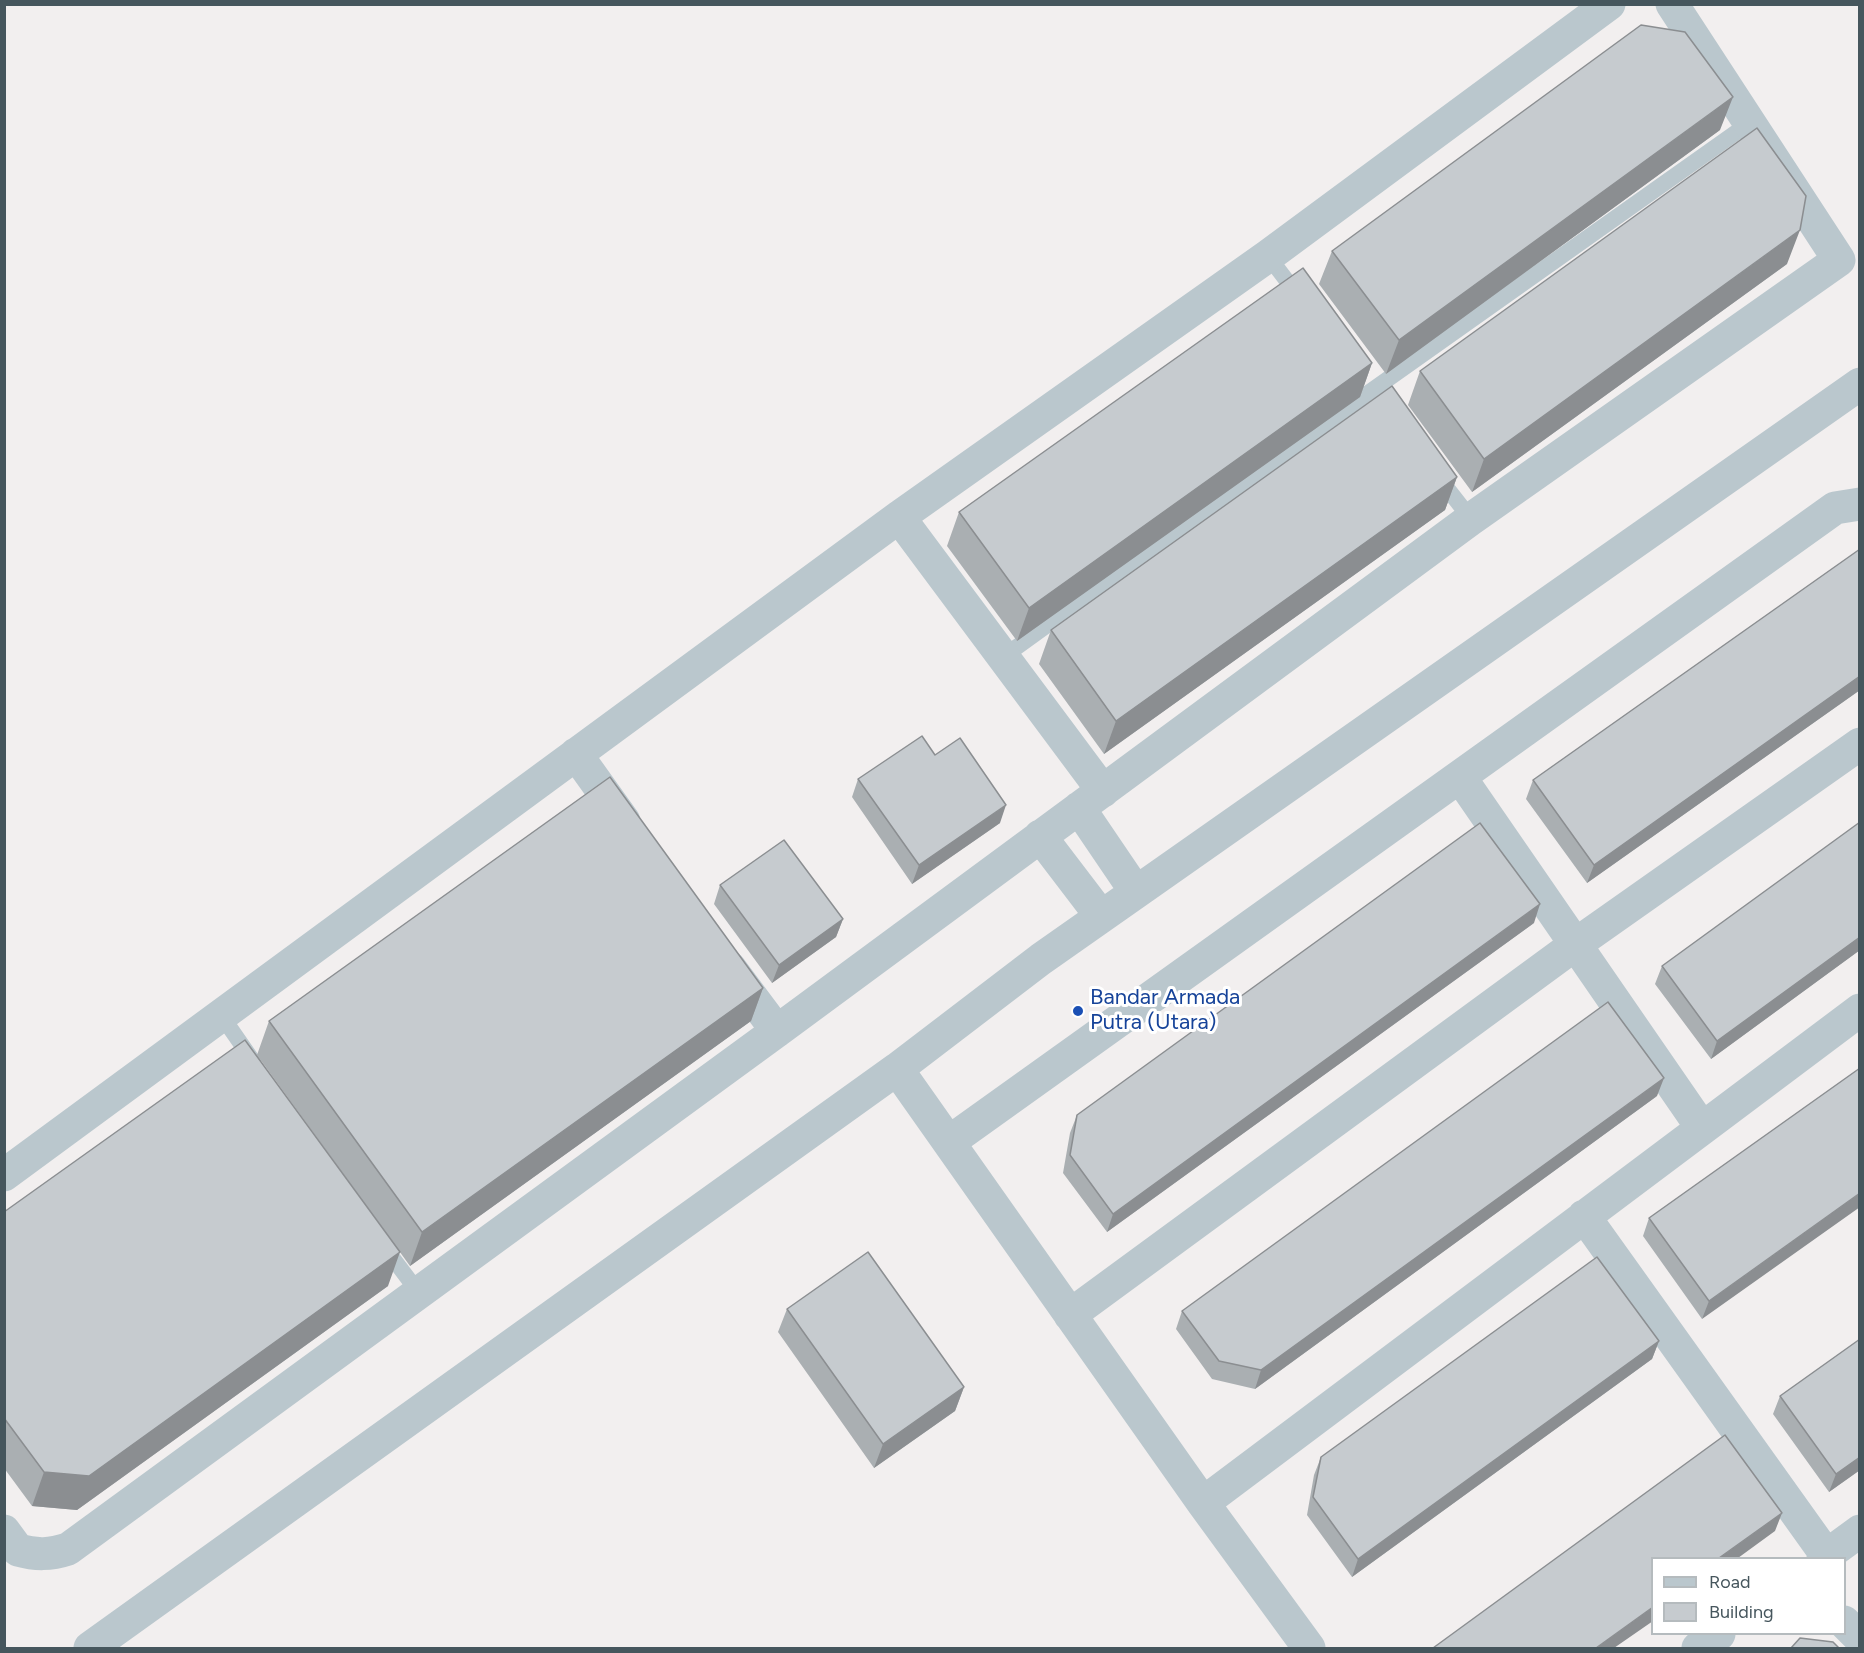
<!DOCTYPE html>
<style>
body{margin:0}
#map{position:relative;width:1864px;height:1653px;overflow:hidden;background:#f2efef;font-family:Figtree,sans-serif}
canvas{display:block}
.frame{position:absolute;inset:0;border:6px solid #46565d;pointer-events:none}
.legend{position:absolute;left:1651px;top:1557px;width:195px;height:78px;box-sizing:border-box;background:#fff;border:2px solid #b5bbbe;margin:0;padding:8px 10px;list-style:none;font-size:18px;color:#46565d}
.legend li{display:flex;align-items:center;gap:12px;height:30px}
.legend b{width:30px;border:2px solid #b5bbbe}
</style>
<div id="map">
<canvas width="1864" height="1653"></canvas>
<div class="frame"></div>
<ul class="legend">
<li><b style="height:8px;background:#bac7cd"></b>Road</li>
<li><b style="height:16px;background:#c6cbcf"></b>Building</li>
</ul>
</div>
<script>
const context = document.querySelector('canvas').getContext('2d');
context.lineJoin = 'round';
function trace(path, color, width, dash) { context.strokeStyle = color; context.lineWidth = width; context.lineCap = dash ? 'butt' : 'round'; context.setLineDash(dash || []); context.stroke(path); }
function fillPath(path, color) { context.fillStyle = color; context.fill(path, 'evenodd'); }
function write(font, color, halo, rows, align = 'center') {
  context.font = font + ' Figtree,sans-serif'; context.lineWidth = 6; context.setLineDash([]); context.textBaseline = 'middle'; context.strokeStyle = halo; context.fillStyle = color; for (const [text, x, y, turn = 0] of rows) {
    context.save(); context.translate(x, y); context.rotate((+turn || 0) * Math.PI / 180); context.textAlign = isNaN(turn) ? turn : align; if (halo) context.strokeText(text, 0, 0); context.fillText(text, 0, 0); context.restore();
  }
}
const service = new Path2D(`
 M1268,256l32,42
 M1439,478l32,41
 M1003,657l368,-266 377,-267
 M221,1015l32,46
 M382,1244l37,49`);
const minor = new Path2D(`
 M899,517l204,274
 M576,754l48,67
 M1460,777l242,351
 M1079,808l57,84
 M1040,836l61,80
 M730,968l47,63
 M897,1069l306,434 106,145
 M949,1142l886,-634 25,-4
 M4,1175l895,-658 369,-261 341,-252
 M1584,1216l243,340
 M1070,1315l506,-371 284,-200
 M1203,1503l657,-493
 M4,1531l14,19c18,5 32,5 50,-1l709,-518 694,-512 368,-259 -167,-256
 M1823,1558l37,-27
 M1844,1622l16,16
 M90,1648l807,-579 144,-110 819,-575
 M1698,1648l21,-14`);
const wall = new Path2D(`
 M1720,130l-334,244 -67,-90 13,-33z
 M1787,264l-315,228 -64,-87 12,-34z
 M1372,363l-12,34 -343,244 -70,-95 12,-34z
 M1457,477l-12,33 -341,244 -65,-90 12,-34z
 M1860,549v141l-273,193 -61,-84 7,-19z
 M935,755l65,68 -88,61 -60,-87 6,-18z
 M1860,822v128l-149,109 -56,-75 7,-18z
 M720,885l123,34 -7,18 -64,46 -58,-79z
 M1534,923l-427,309 -44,-59 7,-40 7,-18z
 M763,988l-12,33 -341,245 -153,-211 12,-34z
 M1860,1068l-158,251 -59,-83 6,-18z
 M1657,1096l-402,293 -43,-10 -36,-50 6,-18z
 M4,1212l384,74 -311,224 -45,-4 -28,-38z
 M787,1309l177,78 -9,24 -81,57 -96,-136z
 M1860,1339v131l-31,22 -56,-78 7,-18z
 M1659,1341l-7,18 -300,218 -45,-62 7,-40 7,-18z`);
const shadedWall = new Path2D(`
 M1733,97l-13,33 -334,244 13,-34z
 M1800,230l-13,34 -315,228 12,-33z
 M1372,363l-12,34 -343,244 12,-33z
 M1457,477l-12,33 -341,244 12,-33z
 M1860,676v14l-273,193 7,-18z
 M1006,805l-6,18 -88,61 7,-19z
 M1540,904l-6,19 -427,309 6,-18z
 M843,919l-7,18 -64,46 7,-18z
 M1860,937v13l-149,109 6,-18z
 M763,988l-12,33 -341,245 12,-34z
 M1664,1078l-7,18 -402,293 6,-19z
 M1860,1193v14l-158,112 7,-18z
 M400,1252l-12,34 -311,224 -45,-4 12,-34z
 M1659,1341l-7,18 -300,218 6,-18z
 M964,1387l-9,24 -81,57 9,-24z
 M1860,1457v13l-31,22 7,-18z
 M1782,1513l-7,18 -37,27h-19z
 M1653,1607v14l-39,27h-18z`);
const building = new Path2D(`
 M1641,25l44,7 48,65 -334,243 -67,-89z
 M1757,128l49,68 -6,34 -316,229 -64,-88z
 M1303,268l69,95 -343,245 -70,-96z
 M1392,386l65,91 -341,244 -65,-91z
 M1860,549v127l-266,189 -61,-85z
 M922,736l13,19 25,-17 46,67 -87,60 -61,-86z
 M610,777l153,211 -341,244 -153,-211z
 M1860,822v115l-143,104 -55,-75z
 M1480,823l60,81 -427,310 -43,-59 7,-40z
 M784,840l59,79 -64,46 -59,-80z
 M1608,1002l56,76 -403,292 -42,-9 -37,-50z
 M245,1040l155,212 -311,224 -45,-4 -40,-54v-206z
 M1860,1068v125l-151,108 -60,-83z
 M868,1252l96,135 -81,57 -96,-135z
 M1597,1257l62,84 -301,218 -45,-62 8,-40z
 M1860,1339v118l-24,17 -56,-78z
 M1725,1435l57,78 -63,45h-66v49l-57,41h-163z
 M1800,1638l33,4 6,6h-48z`);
const markers = [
 [1078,1011,6,"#1a4fb4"]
];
const transitNames = [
 ["Bandar Armada",1090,998],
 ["Putra (Utara)",1090,1023]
];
trace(service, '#bac7cd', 16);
trace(minor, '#bac7cd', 33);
fillPath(wall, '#aaafb2');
fillPath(shadedWall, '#8b8e91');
fillPath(building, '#c6cbcf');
trace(building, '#8b8e91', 1.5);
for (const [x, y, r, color] of markers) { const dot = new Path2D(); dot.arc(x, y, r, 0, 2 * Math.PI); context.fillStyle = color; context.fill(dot); trace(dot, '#fff', 2); }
write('22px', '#164399', '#fff', transitNames, 'left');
</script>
